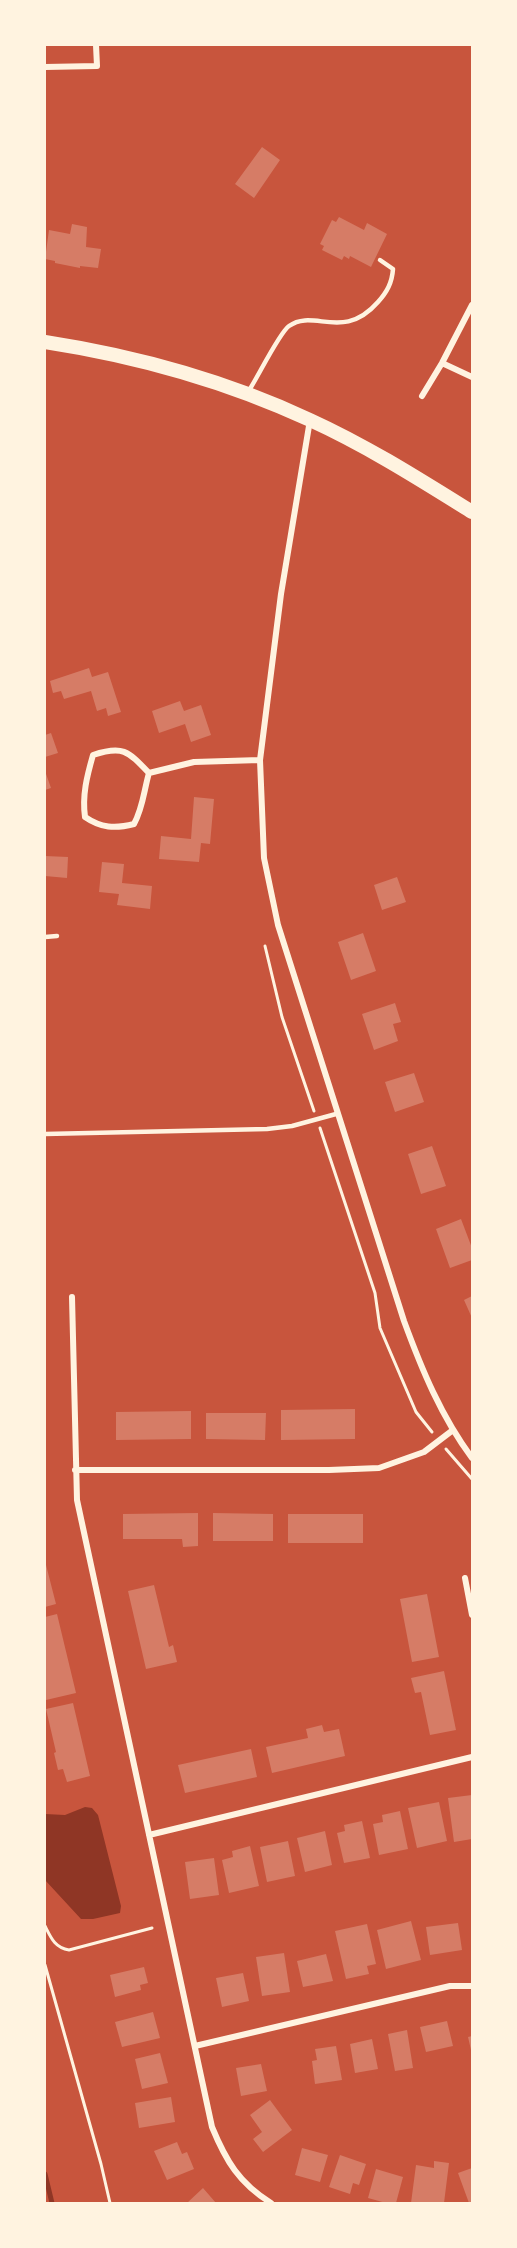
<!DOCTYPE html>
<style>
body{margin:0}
#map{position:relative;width:517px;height:2248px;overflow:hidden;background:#c8553d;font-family:"Nunito Sans",sans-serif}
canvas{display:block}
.frame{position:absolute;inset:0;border:46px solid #fff3e0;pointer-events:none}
</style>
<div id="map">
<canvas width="517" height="2248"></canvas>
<div class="frame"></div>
</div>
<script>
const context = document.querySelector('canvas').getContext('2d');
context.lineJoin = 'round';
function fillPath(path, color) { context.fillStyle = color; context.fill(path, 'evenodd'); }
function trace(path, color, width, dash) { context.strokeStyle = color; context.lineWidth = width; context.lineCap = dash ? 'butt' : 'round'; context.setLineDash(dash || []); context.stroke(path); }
const water = new Path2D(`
 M85,1807l7,1 6,7 23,91 -1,7 -27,6h-12l-36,-39v-66l20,1z`);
const stream = new Path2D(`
 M45,2174l7,29`);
const building = new Path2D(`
 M262,147l18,13 -26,38 -19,-14z
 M339,217l25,13 3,-7 20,11 -16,33 -21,-11 -1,3 -5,-3 -2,4 -20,-10 2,-4 -4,-2 12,-24 4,2z
 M72,224l15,3 -1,20 15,2 -3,19 -18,-2v2l-25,-5v-2l-10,-2 4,-29 21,4z
 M89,668l3,9 16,-5 13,40 -13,4 -2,-8 -9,3 -6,-20 -27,8 -3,-8 -8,2 -3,-12z
 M180,701l4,10 17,-6 10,30 -20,7 -6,-18 -26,9 -7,-22z
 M51,733l7,20 -13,4v-22z
 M45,771l6,17 -6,2z
 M194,797l20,2 -4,45 -9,-1 -2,19 -40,-3 2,-23 30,3z
 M45,856l23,1 -1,21 -22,-2z
 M102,862l22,2 -2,19 30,3 -2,23 -33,-4 2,-11 -20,-2z
 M397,877l9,25 -24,8 -8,-25z
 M363,933l13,38 -25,9 -13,-38z
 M395,1003l6,19 -8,2 5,17 -24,9 -12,-36z
 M414,1073l10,29 -29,10 -10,-30z
 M432,1146l14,40 -25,8 -13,-40z
 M461,1219l11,29v12l-22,8 -14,-39z
 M472,1296v22l-8,-18z
 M355,1409v30l-74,1v-30z
 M191,1411v28l-75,1v-28z
 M206,1413h60l-1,27 -59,-1z
 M198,1513v33l-15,1 -1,-8h-59v-25z
 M213,1513l60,1v27h-60z
 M288,1514h75v29h-75z
 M45,1561l11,43 -11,3z
 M154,1585l15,62 4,-2 4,17 -31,7 -18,-78z
 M427,1594l12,63 -27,5 -12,-63z
 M57,1614l19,79 -30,7 -1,-83z
 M444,1671l12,59 -26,5 -9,-43 -6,1 -4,-15z
 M73,1703l17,73 -23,6 -4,-13 -5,1 -4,-17 2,-1 -10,-43z
 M322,1725l2,7 15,-3 6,27 -73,17 -6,-26 42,-9 -2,-9z
 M251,1749l6,28 -72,16 -7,-28z
 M472,1795v44l-18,3 -6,-44z
 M439,1802l8,39 -30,7 -9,-40z
 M400,1811l8,38 -29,6 -6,-31 10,-2 -1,-7z
 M362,1821l8,37 -26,5 -7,-30 8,-2 -1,-6z
 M325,1831l7,34 -27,7 -8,-34z
 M288,1841l7,35 -28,6 -7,-35z
 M250,1846l9,40 -30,7 -7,-33 11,-3 -1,-6z
 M214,1858l5,37 -29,4 -5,-37z
 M411,1921l10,39 -35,9 -9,-39z
 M458,1923l4,27 -32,5 -4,-28z
 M367,1924l9,40 -9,2 2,8 -23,5 -11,-48z
 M284,1953l6,39 -28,4 -6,-39z
 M326,1954l7,27 -30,6 -6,-26z
 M144,1967l4,16 -8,2 1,5 -26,7 -5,-22z
 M243,1973l6,28 -27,6 -6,-29z
 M153,2012l7,26 -38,9 -7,-25z
 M447,2021l6,25 -27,6 -6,-25z
 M407,2030l6,38 -18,3 -7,-37z
 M472,2036v14h-1l-3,-13z
 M372,2039l6,30 -23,4 -5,-29z
 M336,2046l6,34 -27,4 -3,-23 5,-1 -2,-11z
 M160,2053l8,30 -26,6 -7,-30z
 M261,2064l6,27 -26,5 -5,-28z
 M171,2097l4,25 -36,6 -4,-25z
 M270,2100l22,30 -29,22 -10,-13 9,-7 -12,-17z
 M177,2142l5,12 5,-2 7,17 -27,11 -13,-29z
 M302,2148l26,7 -8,27 -25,-7z
 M340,2155l26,9 -7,21 -6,-2 -3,11 -21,-7z
 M434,2161l15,2 -5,40h-33l5,-38 18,3z
 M472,2168v35h-3l-11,-30z
 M376,2169l27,8 -7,26h-10l-18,-5z
 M203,2188l13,15h-29z`);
const path = new Path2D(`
 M265,946l17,71 32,94
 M320,1128l55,165 5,35 36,84 16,20
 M446,1449l26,30
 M45,1926c6,12 10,22 24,24l83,-22
 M45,1965l56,199 9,39`);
const service = new Path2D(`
 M248,392c9,-13 31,-59 41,-66 25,-18 54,16 89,-24 9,-10 14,-19 15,-33l-13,-9
 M45,937l12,-1
 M45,1134l222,-5 25,-3 44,-12`);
const minor = new Path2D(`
 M45,67l52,-1 -1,-21
 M442,363l30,14
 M422,396l20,-33 30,-58
 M310,420l-29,174 -21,166 4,98 14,67 126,396c18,49 37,95 68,137
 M149,773c-5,17 -6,35 -15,51 -19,5 -33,4 -49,-7 -3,-22 2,-41 8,-62 30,-10 35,-4 56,18l45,-11 66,-2
 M72,1297l5,203 135,627c14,34 27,56 59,76
 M75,1470h254l50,-2 45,-16 29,-22
 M465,1578l7,37
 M149,1835l323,-78
 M195,2046l255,-60h22`);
const trunk = new Path2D(`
 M45,342c91,14 181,39 265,78 57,26 109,59 162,92`);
fillPath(water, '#8f3625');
trace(stream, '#8f3625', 5);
fillPath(building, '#d67c66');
trace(path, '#fff3e0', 3);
trace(service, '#fff3e0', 4.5);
trace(minor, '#fff3e0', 6);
trace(trunk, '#fff3e0', 14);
</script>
